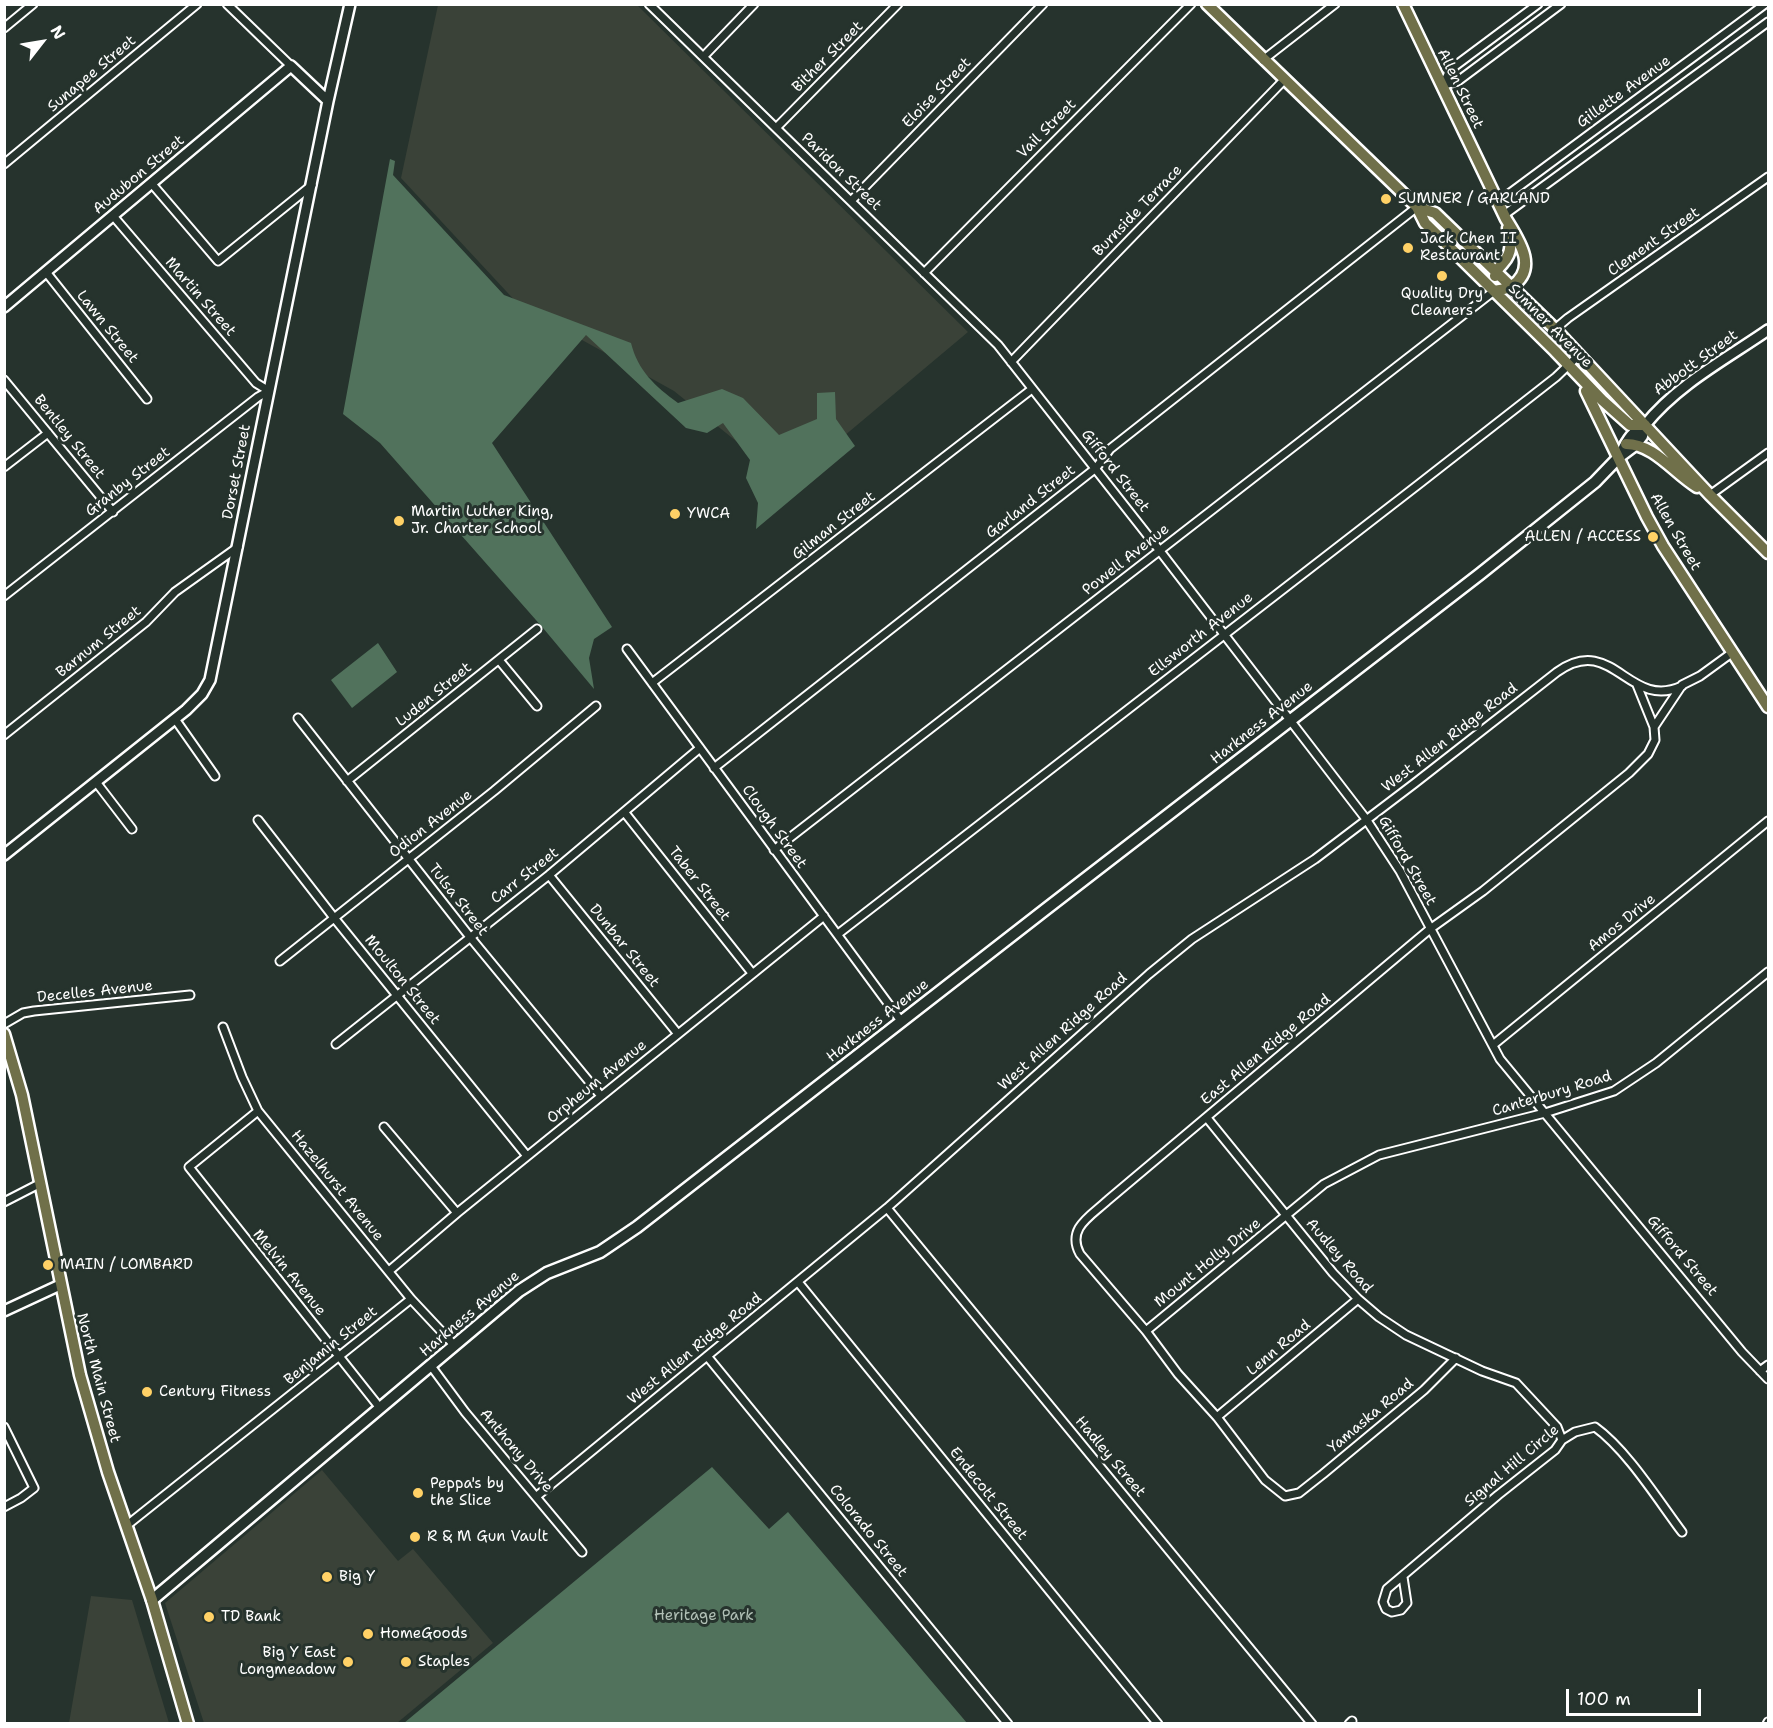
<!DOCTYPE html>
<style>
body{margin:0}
#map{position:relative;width:1773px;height:1728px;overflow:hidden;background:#26332d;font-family:"Shantell Sans",sans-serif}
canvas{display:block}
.frame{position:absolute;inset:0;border:6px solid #fff;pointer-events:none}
.north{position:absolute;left:12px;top:12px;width:60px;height:60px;-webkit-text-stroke:4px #26332d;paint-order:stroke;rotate:59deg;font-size:16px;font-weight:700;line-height:24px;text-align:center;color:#fff}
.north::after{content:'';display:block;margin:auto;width:21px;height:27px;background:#fff;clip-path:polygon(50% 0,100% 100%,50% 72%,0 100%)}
.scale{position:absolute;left:1566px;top:1689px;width:135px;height:27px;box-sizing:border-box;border:3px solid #fff;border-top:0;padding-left:8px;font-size:18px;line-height:21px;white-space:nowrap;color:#fff;-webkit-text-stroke:4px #26332d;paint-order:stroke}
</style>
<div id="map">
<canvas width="1773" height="1728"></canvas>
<div class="frame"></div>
<div class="north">N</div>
<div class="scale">100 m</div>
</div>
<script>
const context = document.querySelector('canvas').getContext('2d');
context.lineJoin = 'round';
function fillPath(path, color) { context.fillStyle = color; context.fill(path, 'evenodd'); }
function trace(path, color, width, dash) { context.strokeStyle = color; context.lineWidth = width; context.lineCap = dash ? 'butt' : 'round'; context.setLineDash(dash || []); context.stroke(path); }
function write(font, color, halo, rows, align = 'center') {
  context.font = font + ' "Shantell Sans",sans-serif'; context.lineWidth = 6; context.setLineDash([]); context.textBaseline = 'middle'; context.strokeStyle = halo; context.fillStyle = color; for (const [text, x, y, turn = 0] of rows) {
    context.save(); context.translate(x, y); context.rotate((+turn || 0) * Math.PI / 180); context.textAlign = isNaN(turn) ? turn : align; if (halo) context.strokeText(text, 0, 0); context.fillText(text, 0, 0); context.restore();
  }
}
const built = new Path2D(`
 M438,5h199l331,327 -180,151 -114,-92 -155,-86 -118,-127z
 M322,1470l76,91 15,-12 80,94 -96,80h-193l-39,-120z
 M91,1596l41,4 37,123h-100z`);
const green = new Path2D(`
 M390,159l5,2 -2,14 111,120 127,48c7,28 24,43 47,60l44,-14 21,9 36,37 38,-16v-26l18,-1 1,27 19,27 -99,83 2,-26 -12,-25 4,-18 -27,-37 -16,10 -21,-5 -100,-93 -94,108 120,184 -18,12 -5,19 5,31 -51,-61 -163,-185 -37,-29z
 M378,643l19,29 -45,36 -21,-28z
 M712,1467l57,62 19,-17 179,211h-563z`);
const minor = new Path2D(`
 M227,4l64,62
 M649,4l349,341 162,206 206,268 34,52 100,188 242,293 26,27
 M4,28l29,-24
 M704,56l50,-52
 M1263,60l72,-56
 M1442,86l16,-5 103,-77
 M1442,86l9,-17 87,-65
 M777,127l121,-123
 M4,164l193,-160
 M152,184l66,77 94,-76
 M851,201l192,-197
 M1498,202l267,-198
 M1504,215l264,-193
 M46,272l101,127
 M924,273l267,-269
 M1555,329l13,-11 200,-141
 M1011,362l273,-282
 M4,380l109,132
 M4,467l44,-34
 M1710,495l58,-42
 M4,596l254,-199 11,-6 -13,-8 -142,-166
 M627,649l274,372
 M499,660l38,46
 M652,683l380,-294
 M1637,685l17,42
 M298,718l172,219 131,159
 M175,719l40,57
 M4,735l142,-113 29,-30 63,-45
 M714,768l382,-300 14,-19 307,-242
 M347,781l190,-152
 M96,782l36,47
 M625,813l127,160
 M258,820l77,99 192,237
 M774,850l720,-559
 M549,875l129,159
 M838,934l581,-450 137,-107 23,-22
 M280,961l214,-170 102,-85
 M4,1024l19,-11 11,-2 156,-16
 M223,1027l19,50 16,34 153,188 44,47
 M336,1044l213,-169 151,-127
 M1493,1045l275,-224
 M258,1111l-69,56 191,241
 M1207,1118l126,155 25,26 21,18 27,18 76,36 34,12 41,44 5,13
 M384,1127l73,86
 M4,1202l35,-18
 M887,1208l425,516
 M389,1271l68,-58 367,-297
 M798,1282l360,442
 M1146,1331l178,-147 55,-29 166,-42 69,-22 42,-28 112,-91
 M707,1356l301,368
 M1456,1358l-32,32 -101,84 -24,19 -14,3 -20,-16 -48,-63 -39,-43 -32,-43 -66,-77c-14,-26 11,-38 28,-54l322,-271 53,-38 146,-118 19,-19 7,-14 -1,-13 28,-42 18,-9 33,-24
 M431,1366l34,46 117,140
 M1760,1371l8,-6
 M1217,1417l141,-118
 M4,1427l30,61 -13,10 -17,9
 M537,1496l350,-288 262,-234 43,-35 123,-80 100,-76 142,-111c56,-40 71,39 125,14
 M126,1526l285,-227
 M1403,1577l4,26 -6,7 -9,2 -6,-3 -3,-7 4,-13 111,-94 57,-45 7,-10 13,-8 20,-5c32,23 63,73 87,105
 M1349,1724l3,-3
 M1767,1724l1,-2`);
const tertiary = new Path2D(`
 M4,307l287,-241 37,35
 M1645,425c33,-41 81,-66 123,-95
 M4,855l182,-145 16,-16 8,-14 118,-579 22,-97
 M4,1311l56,-26`);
const secondary = new Path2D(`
 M1622,452c6,-13 11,-20 23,-27
 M152,1600l367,-309 28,-18 53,-21 37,-25 409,-318 434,-335 115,-92 24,-25 16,-12 7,-9 3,-11`);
const primary = new Path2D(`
 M1207,4l210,203 8,16 130,128 47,49 28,25h15
 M1403,4l103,215c12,20 33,49 6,67 -5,3 -13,4 -18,5
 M1417,207l18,6 120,116 155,166 58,58
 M1495,276c1,-7 4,-8 8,-13 10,-11 8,-22 5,-35
 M1586,391l61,126 16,29 105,161
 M1626,444c28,0 48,29 71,43
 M4,1034l18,61 58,280 28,97 44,128 36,124`);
const markers = [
 [1386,199,6,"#ffd166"],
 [1408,248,6,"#ffd166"],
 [1442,276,6,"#ffd166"],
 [675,514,6,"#ffd166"],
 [399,521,6,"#ffd166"],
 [1653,537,6,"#ffd166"],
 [48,1265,6,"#ffd166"],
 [147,1392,6,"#ffd166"],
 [418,1493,6,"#ffd166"],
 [415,1537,6,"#ffd166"],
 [327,1577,6,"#ffd166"],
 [209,1617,6,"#ffd166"],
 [368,1634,6,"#ffd166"],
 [348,1662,6,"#ffd166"],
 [406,1662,6,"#ffd166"]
];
const streetNames = [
 ["Bither Street",828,57,-45],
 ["Sunapee Street",92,74,-40],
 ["Allen Street",1460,89,64],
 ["Gillette Avenue",1624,92,-36],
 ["Eloise Street",937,93,-46],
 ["Vail Street",1047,129,-45],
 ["Paridon Street",841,172,44],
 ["Audubon Street",139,175,-40],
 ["Burnside Terrace",1138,211,-46],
 ["Clement Street",1654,242,-35],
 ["Martin Street",200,297,49],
 ["Sumner Avenue",1550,326,45],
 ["Lawn Street",107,327,51],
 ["Abbott Street",1696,363,-36],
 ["Bentley Street",69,437,51],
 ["Gifford Street",1115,471,52],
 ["Dorset Street",237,472,-79],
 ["Granby Street",128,482,-38],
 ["Garland Street",1031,502,-38],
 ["Gilman Street",834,526,-38],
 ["Allen Street",1675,532,60],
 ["Powell Avenue",1126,560,-38],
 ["Ellsworth Avenue",1201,635,-38],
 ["Barnum Street",99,642,-39],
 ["Luden Street",434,695,-39],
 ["Harkness Avenue",1262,723,-38],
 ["West Allen Ridge Road",1450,738,-38],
 ["Odion Avenue",431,824,-38],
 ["Clough Street",774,827,54],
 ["Gifford Street",1407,861,60],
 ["Carr Street",525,876,-38],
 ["Taber Street",699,884,52],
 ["Tulsa Street",458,900,52],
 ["Amos Drive",1622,923,-39],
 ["Dunbar Street",624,946,51],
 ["Moulton Street",402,980,51],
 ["Decelles Avenue",95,992,-6],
 ["Harkness Avenue",878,1021,-38],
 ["West Allen Ridge Road",1063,1032,-42],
 ["East Allen Ridge Road",1266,1050,-40],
 ["Orpheum Avenue",597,1082,-39],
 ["Canterbury Road",1552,1094,-17],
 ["Hazelhurst Avenue",337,1186,51],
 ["Audley Road",1339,1256,49],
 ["Gifford Street",1682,1256,50],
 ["Mount Holly Drive",1208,1263,-39],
 ["Melvin Avenue",289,1273,51],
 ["Harkness Avenue",470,1314,-40],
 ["Benjamin Street",331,1346,-39],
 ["Lenn Road",1279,1348,-40],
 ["West Allen Ridge Road",695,1349,-39],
 ["North Main Street",98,1378,75],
 ["Yamaska Road",1371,1416,-40],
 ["Anthony Drive",516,1451,50],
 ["Hadley Street",1110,1457,50],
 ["Signal Hill Circle",1512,1466,-40],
 ["Endecott Street",988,1494,51],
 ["Colorado Street",868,1531,51]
];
const poiNames = [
 ["SUMNER / GARLAND",1398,199],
 ["Jack Chen II",1420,239],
 ["Restaurant",1420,256],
 ["Quality Dry",1442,294,"center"],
 ["Cleaners",1442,311,"center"],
 ["Martin Luther King,",411,512],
 ["Jr. Charter School",411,529],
 ["YWCA",687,514],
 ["ALLEN / ACCESS",1641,537,"right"],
 ["MAIN / LOMBARD",60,1265],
 ["Century Fitness",159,1392],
 ["Peppa's by",430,1484],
 ["the Slice",430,1501],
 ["R & M Gun Vault",427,1537],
 ["Big Y",339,1577],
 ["TD Bank",221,1617],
 ["HomeGoods",380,1634],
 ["Big Y East",336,1653,"right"],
 ["Longmeadow",336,1670,"right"],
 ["Staples",418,1662]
];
const parkNames = [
 ["Heritage Park",704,1616]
];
fillPath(built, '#3a4238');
fillPath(green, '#51725c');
trace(minor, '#fff', 11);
trace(tertiary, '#fff', 14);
trace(secondary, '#fff', 15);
trace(primary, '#fff', 15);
trace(minor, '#26332d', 7);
trace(tertiary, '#26332d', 9);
trace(secondary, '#26332d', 10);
trace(primary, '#70704a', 10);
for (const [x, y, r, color] of markers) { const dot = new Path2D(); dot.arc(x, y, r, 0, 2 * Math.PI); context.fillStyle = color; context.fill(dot); trace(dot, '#26332d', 2); }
write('15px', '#fff', '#26332d', streetNames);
write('15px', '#fff', '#26332d', poiNames, 'left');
write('15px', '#b1c0b6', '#26332d', parkNames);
</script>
